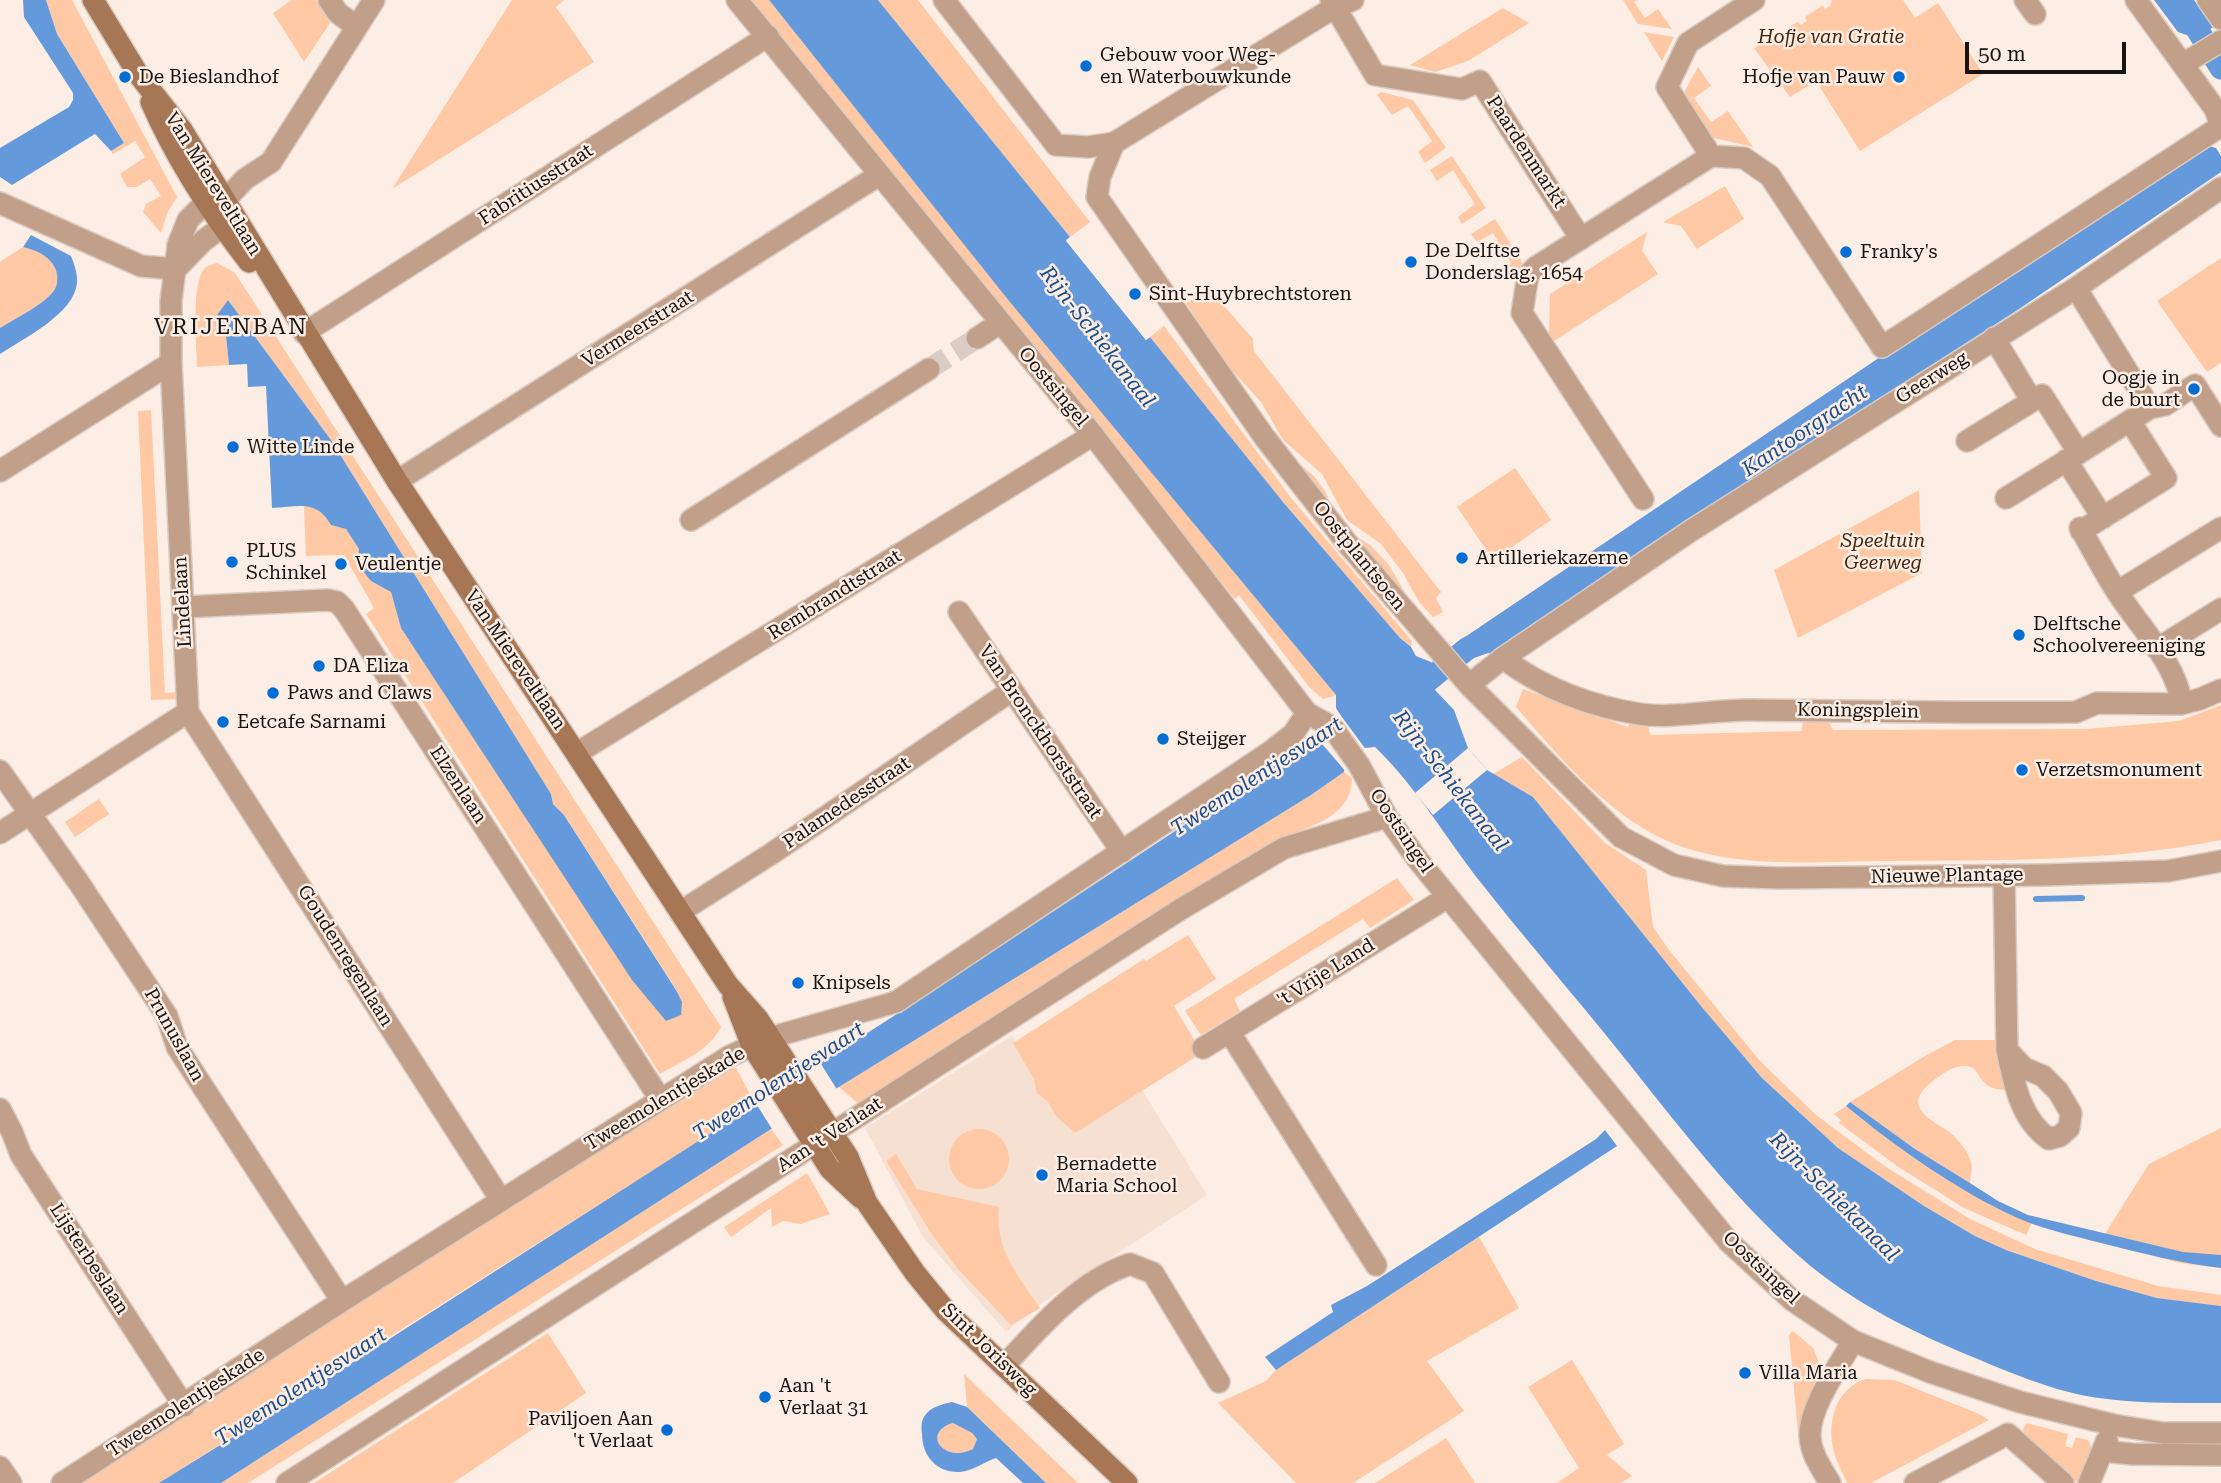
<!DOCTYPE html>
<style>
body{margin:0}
#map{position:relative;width:2221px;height:1483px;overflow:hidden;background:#fdeee5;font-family:"Roboto Serif",serif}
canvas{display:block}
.scale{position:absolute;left:1965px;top:42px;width:161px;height:32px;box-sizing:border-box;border:4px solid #181310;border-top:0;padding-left:9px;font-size:21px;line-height:24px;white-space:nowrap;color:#181310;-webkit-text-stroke:5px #fdeee5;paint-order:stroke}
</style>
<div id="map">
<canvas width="2221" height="1483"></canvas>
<div class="scale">50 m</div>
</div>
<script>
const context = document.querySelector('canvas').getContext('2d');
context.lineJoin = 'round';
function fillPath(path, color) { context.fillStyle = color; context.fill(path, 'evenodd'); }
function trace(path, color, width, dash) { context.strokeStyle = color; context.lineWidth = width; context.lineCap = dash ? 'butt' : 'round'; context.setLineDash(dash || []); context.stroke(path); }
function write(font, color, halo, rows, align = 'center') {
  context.font = font + ' "Roboto Serif",serif'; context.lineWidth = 5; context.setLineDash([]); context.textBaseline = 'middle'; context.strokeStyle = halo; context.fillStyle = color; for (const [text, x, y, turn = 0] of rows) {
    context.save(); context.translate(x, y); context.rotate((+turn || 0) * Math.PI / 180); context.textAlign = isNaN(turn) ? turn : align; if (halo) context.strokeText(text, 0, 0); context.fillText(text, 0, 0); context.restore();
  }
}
const built = new Path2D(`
 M1012,1036l67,89 62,-37 66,107 -170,111 -31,26 -83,-95 -58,-109z`);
const green = new Path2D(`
 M46,0h26l105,197 -9,14 -7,22 -18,-21 3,-8 15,-8 -11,-17 -13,8h-10l-7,-13 25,-17 -10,-16 -22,13 -2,-3 13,-8 -67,-109z
 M292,0h24l14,23 -26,39 -31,-49z
 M512,0h52l-8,7 38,55 -202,127z
 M749,0h20l240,301 327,394 -13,4 -14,-12 -70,-92 -4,4z
 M878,0h40l172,222 -20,15z
 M1623,0h14l-3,2 11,16 13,-9 14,20 -34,-5z
 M1832,0h71l12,18 23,-15 45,71 -123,77 -44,-70 -26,16 -36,-49 22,-14 3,5 11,-6 -3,-5 11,-6 3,3 6,-4 -2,-4 18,-12 2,4 5,-3z
 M1503,8l26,15 -61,38 -33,11 -25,-7z
 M1644,32l30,5 -12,24z
 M1698,67l13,19 -17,12 17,24 17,-11 25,36 -43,-10 -27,-43z
 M1381,92l32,8 33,48 -21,15 -7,-11 14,-11 -24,-35 -16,9 -15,-20z
 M1452,156l34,52 -24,16 -4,-7 17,-13 -22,-34 -16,11 -7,-11z
 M1725,186l19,33 -47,30 -16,-23 -18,-4z
 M1495,219l29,46 -23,14 -4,-7 14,-9 -18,-30 -16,9 -6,-8z
 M1647,232l-5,19 16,23 -104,67 -5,-7 1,-40z
 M23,247c12,3 26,8 32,21 3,6 3,15 0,21 -7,13 -42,31 -55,39v-66z
 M2221,258v105l-14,9 -50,-71z
 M217,263l18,10 486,754c-11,23 -39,34 -61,47l-294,-460 8,-6 -30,-53 -38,1 -2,-49 7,-2 13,8 7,12 15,4 13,20 12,32 20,11 10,36 155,235 99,145 21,-19 -111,-173 -12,-12 -2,-10 -220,-354 -103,-140 -11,15 9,21 3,29 -32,2c0,-21 -7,-86 9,-100 3,-2 7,-3 11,-4z
 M1211,291l42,48 1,12 187,241 -5,6 7,14 -10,5 -14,-15 -16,-29 -22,-29 -34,-24 -25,-46 -39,-34 -22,-38 -31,-34 -44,-65z
 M1164,326l127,172 121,143 -1,6 -11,-9 -117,-136 -133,-165z
 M151,410l14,283 14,-1v7l-28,1 -13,-289z
 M1284,450l30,26 11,15 8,18 19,24 19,13 18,19 26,45z
 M1515,468l36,52 -58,40 -36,-53z
 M1919,490l3,83 -124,65 -24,-68z
 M1523,689l105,38 3,-6 17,2 2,12 152,-4 1,-12 25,2 5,9 253,-1 93,-8 42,-16v135c-110,22 -222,20 -334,21 -73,0 -157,10 -226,-23 -57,-28 -104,-83 -145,-131z
 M1522,757l83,86 41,27 7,57 16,23 91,111 56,54 70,52 84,52 65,30 123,37 63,9v11l-64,-8 -61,-17 -90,-31 -31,-14 -51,-30 -86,-58 -76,-70 -61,-72 -168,-209 -40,-23z
 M1344,772l8,6c0,35 -33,45 -61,57l-430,271 -22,-19 472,-292z
 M99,799l10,15 -34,23 -10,-15z
 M1397,878l17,22 -44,28 -7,-9 -129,80 6,12 -39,24 -16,-24z
 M1188,935l28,44 -42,27 28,47 -127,80 -19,-17 -8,-14 -11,-9 -3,-14 -21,-36 131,-84 2,2z
 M1955,1040h53l7,50c-10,0 -22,1 -30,-7 -8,-7 -7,-16 -19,-17 -15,0 -22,7 -33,15 -36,27 3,40 20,54 6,6 16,18 18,27 2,6 -1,15 -1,21l-55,-34 -65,-47 75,-46z
 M721,1066l15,2 20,37 -597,378h-76z
 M1846,1106c51,43 124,94 186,117l-6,12 -62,-27 -67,-42 -58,-43 2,-3 -7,-6z
 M2221,1128v140l-41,-5 -76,-20 2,-11 43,-68z
 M949 1159a30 30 0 1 1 60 0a30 30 0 1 1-60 0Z
 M771,1129l12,16 -535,338h-27z
 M896,1154l21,35 82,18c-5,41 19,69 41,101l-29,17 -53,-56 -25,-33 -47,-75z
 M807,1173l23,41 -29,10 -18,-3 -11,6 -1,-19 -40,29 -7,-10 2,-1z
 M1479,1237l40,71 -92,53 37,50 -111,72h-57l-78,-80 48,-22 10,-11z
 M1793,1331l20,17 7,17 5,3 -19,39 -8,26 -9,-98z
 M548,1333l38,60 -133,90h-139z
 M1572,1360l52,84 -17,11 25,21 -11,7h-64l22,-15 -51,-81z
 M964,1374l114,109h-32l-79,-76z
 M1866,1379l29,1 84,34 10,6 -118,63h-24c-4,-10 -11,-21 -13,-31 -8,-30 2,-64 32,-73z
 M953,1423l19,10 5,6 -4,10c-29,15 -53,-16 -20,-26z
 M2027,1423l41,11 -3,12 7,2 4,-11 12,3c9,12 -2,28 -7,41l-10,2 -46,-44 -2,-10z
 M1446,1438l29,45h-100z`);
const water = new Path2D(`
 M23,0h23l11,34 67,109 -13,8 -16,-17 -83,51 -12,-8v-29l69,-41 4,-7v-7l-49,-76z
 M769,0h109l192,237 -4,3 80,100 4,-3 133,165 117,136 11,9 5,9 15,6 10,14 -6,14 19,20 14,38 19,22 46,27 168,209 61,72 76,70 86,58 51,30 31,14 90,31 61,17 64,8v97c-46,0 -95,1 -140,-8 -36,-8 -68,-21 -101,-35 -64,-26 -128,-57 -180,-103 -69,-61 -125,-136 -182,-207 -45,-56 -92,-110 -136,-166 -36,-45 -65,-97 -107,-137l-10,1 -20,15 -1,9 -33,23 -540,334 -550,354h-62l185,-115 581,-372 385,-254 9,-2 11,4 15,-21 -9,-15v-13l-327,-394z
 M2154,0h40l19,27 -15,12 -20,-7z
 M2206,145l10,3 5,8v16l-205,139 -216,138 -308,208 -7,-9 -18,10 -11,-15 439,-296z
 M31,235l40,21c3,8 7,18 6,27 -3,31 -53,55 -77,71v-26c13,-8 48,-26 55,-39 3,-6 3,-15 0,-21 -6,-13 -20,-18 -32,-21z
 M228,300l103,140 220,354 2,10 11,11 112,175 6,12 -1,13 -15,6 -34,-41 -231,-352 -10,-36 -20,-11 -13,-16 1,-16 -13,-20 -15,-4c-15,-26 -32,-18 -59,-17l-6,-122 -18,1 -1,-23 -18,1 -3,-29 -9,-21z
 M1850,1102l65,47 55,34 28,18 30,14 155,37 38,3v13c-41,-5 -80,-15 -120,-25 -27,-7 -55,-13 -81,-24 -58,-25 -126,-73 -174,-113z
 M1605,1130l12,16 -341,224 -11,-13 68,-45 -2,-7 36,-19 229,-147z
 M952,1402l15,5 79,76h-23l-27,-25c-12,4 -24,13 -36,14 -24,1 -38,-17 -38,-38 -1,-8 -1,-15 5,-21 6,-7 17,-9 25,-11zM953,1423l19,10 5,6 -4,10c-30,15 -52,-17 -20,-26z`);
const pier = new Path2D(`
 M1073,235l-2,6 60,75v5l19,16 -4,3 -80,-99z
 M1336,709l31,42 -19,14 -1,8 -30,-35 12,2 12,-17 -7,-12z
 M1468,748l19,22 -54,45 -18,-22z
 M819,1061l19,30 -64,41 -19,-30z`);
const stream = new Path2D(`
 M2036,899l46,-1`);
const canal = new Path2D(`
 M2179,0l42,68
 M1416,690l52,-42 23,-8`);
const streetTunnel = new Path2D(`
 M929,369l48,-31`);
const street = new Path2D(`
 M329,0l9,13 19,14
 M737,0l356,435 214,278 25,14 27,38 28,52 31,43 311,382 63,58 61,41 77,31 90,30 94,23 49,8h58
 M944,0l112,145 32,2 26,-4 221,-136 18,-7
 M1331,0l44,75 87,14 18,-8 101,158
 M2025,0l10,14
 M2208,0l13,19
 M2183,64l38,-23
 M1114,143l-14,34 -3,20 168,241 86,110 118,137 152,152 53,28 49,11 56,2 265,-3 124,-4 53,-10
 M1711,156l-44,-69 21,-44 66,-43
 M225,200l20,-21 26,-17 103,-162
 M0,203l141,63 35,3
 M176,269l27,-28 19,-14 2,-18
 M2076,288l74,120
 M304,333l464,-297
 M977,338l23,-15
 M1994,338l38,63
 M1967,441l75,-46 37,58 -73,45
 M2079,453l71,-45 15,-3 30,-20 26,41
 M2066,460l37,58
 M0,471l171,-108
 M397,481l482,-306
 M1643,499l-121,-186 6,-38 8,-8 175,-111 33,2 26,18 112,171 336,-219 2,-5 -5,-14 -79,-109
 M691,520l238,-151
 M2080,528c13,22 25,46 39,67 20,30 60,73 62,109
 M2081,531l85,-53 -36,-57
 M2117,592l104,-64
 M183,607l145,-7 9,2 7,7 316,490
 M959,612l163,240
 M2157,649l64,-40
 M1503,658c38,30 90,49 137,56 33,5 77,-5 111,-4 109,1 217,3 325,2l21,-9 84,1 19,-5 21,-9
 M1469,685l34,-27 189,-128 384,-242 145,-100
 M188,712l313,488
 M577,753l516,-318
 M0,771l79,112 88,133 10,31 165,254
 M0,833l188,-121 -17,-349v-62l7,-56 10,-25 18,-18 17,-2
 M2004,875l3,175
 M680,912l91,-58 240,-163
 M1230,1033l146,232
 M1203,1048l245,-151
 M2007,1050l17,18 19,8 15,15 13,22 -2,15 -9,8 -11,3c-29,-20 -35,-57 -42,-89z
 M0,1109l12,23 9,23 163,251
 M1004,1366c36,-39 75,-85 126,-102l23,9 66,109
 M2008,1434l55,49
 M2103,1451l29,3 89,1
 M0,1467l11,16
 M62,1483l280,-182 388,-245 39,-18 127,-36 374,-250 23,-18 14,-21
 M287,1483l894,-574 103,-61 103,-31
 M1830,1483c-8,-14 -19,-29 -20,-46 -2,-28 29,-71 43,-96
 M1915,1483l93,-49
 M2089,1483l18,-43`);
const secondary = new Path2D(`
 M93,0l45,74 44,56 215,351 331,504 30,34 90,138 19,46 48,70 31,38 181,172
 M151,102c25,57 60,111 98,160
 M733,997l19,49 78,123 31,29`);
const markers = [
 [1086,66,7,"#016dd5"],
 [125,77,7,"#016dd5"],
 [1899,77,7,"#016dd5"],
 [1846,252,7,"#016dd5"],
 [1411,262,7,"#016dd5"],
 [1135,294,7,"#016dd5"],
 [2194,389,7,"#016dd5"],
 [233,447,7,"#016dd5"],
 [1462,558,7,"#016dd5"],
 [232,562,7,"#016dd5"],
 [341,564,7,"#016dd5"],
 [2019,635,7,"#016dd5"],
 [319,666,7,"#016dd5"],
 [273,693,7,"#016dd5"],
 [223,722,7,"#016dd5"],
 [1163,739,7,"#016dd5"],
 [2022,770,7,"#016dd5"],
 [798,983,7,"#016dd5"],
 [1042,1175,7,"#016dd5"],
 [1745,1373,7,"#016dd5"],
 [765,1397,7,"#016dd5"],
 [667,1430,7,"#016dd5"]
];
const parkNames = [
 ["Hofje van Gratie",1831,37],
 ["Speeltuin",1883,541],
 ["Geerweg",1883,563]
];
const poiNames = [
 ["Gebouw voor Weg-",1100,55],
 ["en Waterbouwkunde",1100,77],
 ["De Bieslandhof",139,77],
 ["Hofje van Pauw",1885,77,"right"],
 ["De Delftse",1425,251],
 ["Donderslag, 1654",1425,273],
 ["Franky's",1860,252],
 ["Sint-Huybrechtstoren",1149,294],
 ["Oogje in",2180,378,"right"],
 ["de buurt",2180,400,"right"],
 ["Witte Linde",247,447],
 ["PLUS",246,551],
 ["Schinkel",246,573],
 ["Artilleriekazerne",1476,558],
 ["Veulentje",355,564],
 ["Delftsche",2033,624],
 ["Schoolvereeniging",2033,646],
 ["DA Eliza",333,666],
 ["Paws and Claws",287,693],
 ["Eetcafe Sarnami",237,722],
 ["Steijger",1177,739],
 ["Verzetsmonument",2036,770],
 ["Knipsels",812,983],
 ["Bernadette",1056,1164],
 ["Maria School",1056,1186],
 ["Villa Maria",1759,1373],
 ["Aan 't",779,1386],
 ["Verlaat 31",779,1408],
 ["Paviljoen Aan",653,1419,"right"],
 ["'t Verlaat",653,1441,"right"]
];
const streetNames = [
 ["Paardenmarkt",1526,152,57],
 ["Van Miereveltlaan",213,184,58],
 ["Fabritiusstraat",536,185,-33],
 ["Vermeerstraat",638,329,-32],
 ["Geerweg",1932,378,-32],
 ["Oostsingel",1053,387,50],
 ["Oostplantsoen",1359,556,51],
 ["Rembrandtstraat",835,595,-32],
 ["Lindelaan",183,602,-93],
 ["Van Miereveltlaan",515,660,56],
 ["Koningsplein",1858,711,1],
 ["Van Bronckhorststraat",1040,732,56],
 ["Elzenlaan",458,785,57],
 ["Palamedesstraat",847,803,-34],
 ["Oostsingel",1401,831,56],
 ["Nieuwe Plantage",1947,876,-1],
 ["Goudenregenlaan",345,956,58],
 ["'t Vrije Land",1326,973,-32],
 ["Prunuslaan",174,1035,61],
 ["Tweemolentjeskade",665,1099,-31],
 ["Aan 't Verlaat",830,1135,-33],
 ["Lijsterbeslaan",89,1259,57],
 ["Oostsingel",1761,1268,43],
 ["Sint Jorisweg",989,1350,44],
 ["Tweemolentjeskade",186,1403,-33]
];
const waterNames = [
 ["Rijn-Schiekanaal",1097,337,52],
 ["Kantoorgracht",1805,431,-34],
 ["Tweemolentjesvaart",1257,777,-33],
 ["Rijn-Schiekanaal",1450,781,52],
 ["Tweemolentjesvaart",779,1082,-33],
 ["Rijn-Schiekanaal",1834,1197,45],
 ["Tweemolentjesvaart",301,1387,-33]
];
const quarterNames = [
 ["VRIJENBAN",231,327]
];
fillPath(built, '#f6e0d2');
fillPath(green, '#fec9a4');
fillPath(water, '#6499db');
fillPath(pier, '#fdeee5');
trace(stream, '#6499db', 6);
trace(canal, '#6499db', 23);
trace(streetTunnel, '#dbcdc5', 21, [21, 10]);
trace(street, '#d8cbc3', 24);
trace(secondary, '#d8cbc3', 24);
trace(street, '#c19f88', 21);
trace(secondary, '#a77654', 21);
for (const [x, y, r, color] of markers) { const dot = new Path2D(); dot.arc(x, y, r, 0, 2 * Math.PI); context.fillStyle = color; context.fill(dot); trace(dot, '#fdeee5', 2.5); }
write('italic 19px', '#44260e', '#fdeee5', parkNames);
write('19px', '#181310', '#fdeee5', poiNames, 'left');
write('19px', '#181310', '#fdeee5', streetNames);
write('italic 21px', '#194c8a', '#fdeee5', waterNames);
context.letterSpacing = '2px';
write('23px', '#181310', '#fdeee5', quarterNames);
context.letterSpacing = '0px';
</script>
